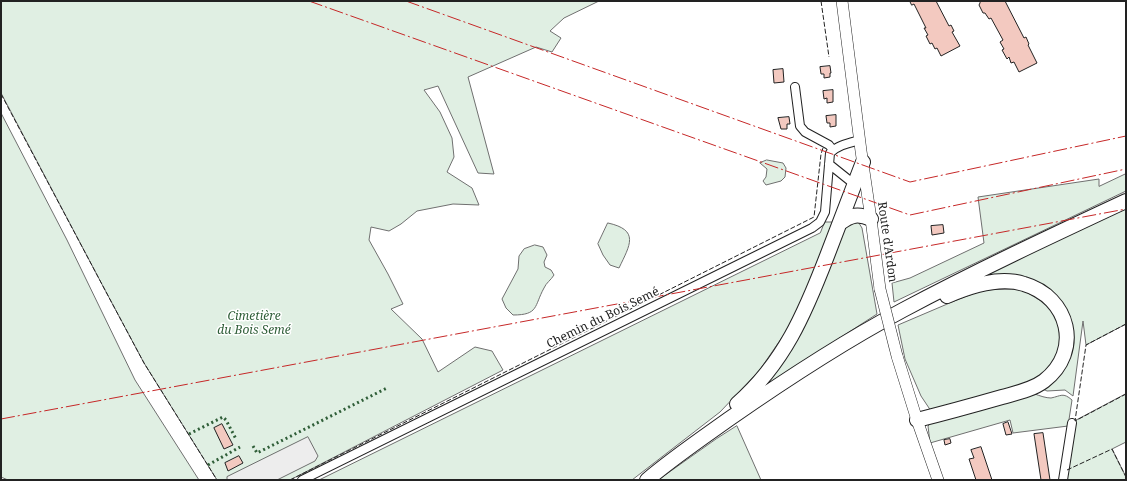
<!DOCTYPE html>
<meta charset="utf-8">
<style>
body{margin:0}
#map{position:relative;width:1127px;height:481px;overflow:hidden;background:#fff;font-family:"Noto Serif",serif}
canvas{display:block}
.frame{position:absolute;inset:0;border:2px solid #222;pointer-events:none}
</style>
<div id="map">
<canvas width="1127" height="481"></canvas>
<div class="frame"></div>
</div>
<script>
const context = document.querySelector('canvas').getContext('2d');
context.lineJoin = 'round';
function fillPath(path, color) { context.fillStyle = color; context.fill(path, 'evenodd'); }
function trace(path, color, width, dash) { context.strokeStyle = color; context.lineWidth = width; context.lineCap = dash ? 'butt' : 'round'; context.setLineDash(dash || []); context.stroke(path); }
function write(font, color, halo, rows, align = 'center') {
  context.font = font + ' "Noto Serif",serif'; context.lineWidth = 3; context.setLineDash([]); context.textBaseline = 'middle'; context.strokeStyle = halo; context.fillStyle = color; for (const [text, x, y, turn = 0] of rows) {
    context.save(); context.translate(x, y); context.rotate((+turn || 0) * Math.PI / 180); context.textAlign = isNaN(turn) ? turn : align; if (halo) context.strokeText(text, 0, 0); context.fillText(text, 0, 0); context.restore();
  }
}
const green = new Path2D(`
 M1,1h598l-35,17 -14,13 11,7 -9,14 -16,-5 -68,30 26,97 -16,-1 -40,-87 -14,4 16,22 12,26 2,19 -7,15 25,16 7,17 -26,-1 -36,7 -16,13 -12,7 -18,-4 -2,13 19,34 15,30 -12,5 31,30 16,33 37,-25 17,4 11,19 -213,110h-73l-73,-117 -39,-73 -104,-197z
 M1,113l66,127 68,140 64,100h-191l-7,-3z
 M767,160l16,3 3,5 -1,9 -4,4 -15,4 -3,-4 3,-4 1,-8 -7,-6z
 M1126,174v17l-232,111 -2,-19 18,-5 74,-35 -6,-46 121,-18v7z
 M1126,209v115l-40,21 -3,-24 -10,75 -8,-6 -18,1 -4,-2 23,-27 -11,-65 -78,-20z
 M857,220l5,8 15,86 -118,76 86,-165z
 M825,222h9l-40,98 -35,51 -39,41 -88,68h-313l501,-247z
 M608,223c32,7 22,22 11,45l-9,-3 -7,-10 -5,-11z
 M535,245l8,2 4,8 -3,7 1,5 6,3 3,5c-3,5 -8,8 -10,13 -10,18 -5,27 -31,27l-7,-7 -4,-9 16,-30 1,-13 5,-7z
 M1012,289l11,1 23,14 5,6 8,15 1,23 -12,23 -21,14 -96,26 -10,-15 -16,-37 -7,-34 61,-26 24,-9z
 M1035,394c5,2 11,4 16,4 10,-2 12,-6 21,2l-4,26 -55,7 -3,-13 -80,23 -2,-17 5,-5z
 M1126,394v48l-14,7 14,28v3h-61l10,-59z
 M737,426l24,54h-103l58,-41z`);
const parking = new Path2D(`
 M308,437l10,19 -3,5 -38,19h-50v-3z`);
const building = new Path2D(`
 M910,1h26l13,25 2,-1 3,6 -2,1 8,14 -19,10 -4,-8 -2,1 -3,-6 -2,1 -4,-8 2,-1 -4,-7h2l-12,-24 -2,1z
 M979,1h26l19,37 2,-1 3,7 -1,1 9,18 -18,9 -5,-10 -3,1 -2,-6 -2,2 -5,-9 2,-1 -4,-7 3,-2 -12,-22 -2,1 -4,-6h-2l-4,-8 1,-2z
 M830,66l1,7h-1v4l-6,1v-4h-3l-1,-7z
 M783,69l1,13 -10,1 -1,-13z
 M833,90v12l-6,1v-5l-3,1 -1,-8z
 M836,115v11l-6,1v-4h-3l-1,-7z
 M789,117l1,7h-3v5h-6l-3,-11z
 M943,225l1,8 -12,2 -1,-9z
 M1008,422l4,12 -6,1 -3,-11z
 M222,424l11,21 -9,4 -10,-21z
 M1043,433l7,47h-9l-7,-46z
 M950,439l1,4 -6,2 -1,-5z
 M981,447l11,33h-16l-7,-21 5,-1 -3,-8z
 M239,456l4,7 -15,8 -3,-8z`);
const street = new Path2D(`
 M795,87l5,39 5,6 24,13 4,5
 M829,164l25,20
 M302,480l510,-252 8,-6 5,-10 5,-59c8,-8 19,-10 30,-13
 M1063,480l9,-57`);
const secondary = new Path2D(`
 M842,1l19,150 10,68 9,70
 M897,356l20,64 21,60`);
const highway = new Path2D(`
 M840,223c11,-8 18,-10 31,-4
 M737,404c47,-41 68,-91 90,-148 12,-31 24,-62 36,-94
 M917,420c28,-7 57,-15 85,-23 14,-4 30,-7 42,-16 39,-30 25,-84 -20,-97 -25,-8 -54,2 -77,12
 M647,480c26,-22 54,-41 82,-61 56,-39 114,-77 174,-109 73,-39 148,-74 223,-109`);
const secondaryBridge = new Path2D(`
 M880,289l17,67`);
const hedge = new Path2D(`
 M189,434l34,-17 3,3 10,19
 M253,446l4,7 130,-65
 M208,465l32,-18`);
const fence = new Path2D(`
 M821,1l8,56
 M1,94l104,196 39,73 73,117
 M1126,324l-40,21 -11,76 51,-27
 M1067,470l45,-21 14,28
 M290,480l524,-263 7,-63 2,-6`);
const power = new Path2D(`
 M309,1l601,214 216,-46
 M406,1l504,181 216,-46
 M1,419l1125,-210`);
const streetNames = [
 ["Route d'Ardon",887,242,82],
 ["Chemin du Bois Semé",603,318,-26]
];
const parkNames = [
 ["Cimetière",254,317],
 ["du Bois Semé",254,331]
];
fillPath(green, '#e0efe3');
trace(green, '#6f6f6f', 1);
fillPath(parking, '#ededed');
trace(parking, '#6f6f6f', 1);
fillPath(building, '#f3c9c0');
trace(building, '#222', 1);
trace(street, '#222', 10);
trace(secondary, '#222', 12);
trace(highway, '#222', 16);
trace(street, '#fff', 8);
trace(secondary, '#fff', 11);
trace(highway, '#fff', 14);
trace(secondaryBridge, '#222', 12, []);
trace(secondaryBridge, '#fff', 11);
trace(hedge, '#2f5e38', 3, [2, 3]);
trace(fence, '#222', 1, [5, 2]);
trace(power, '#c62828', 1, [14, 3, 2, 3]);
write('12px', '#222', '#fff', streetNames);
write('italic 12px', '#2f5e38', '#fff', parkNames);
</script>
